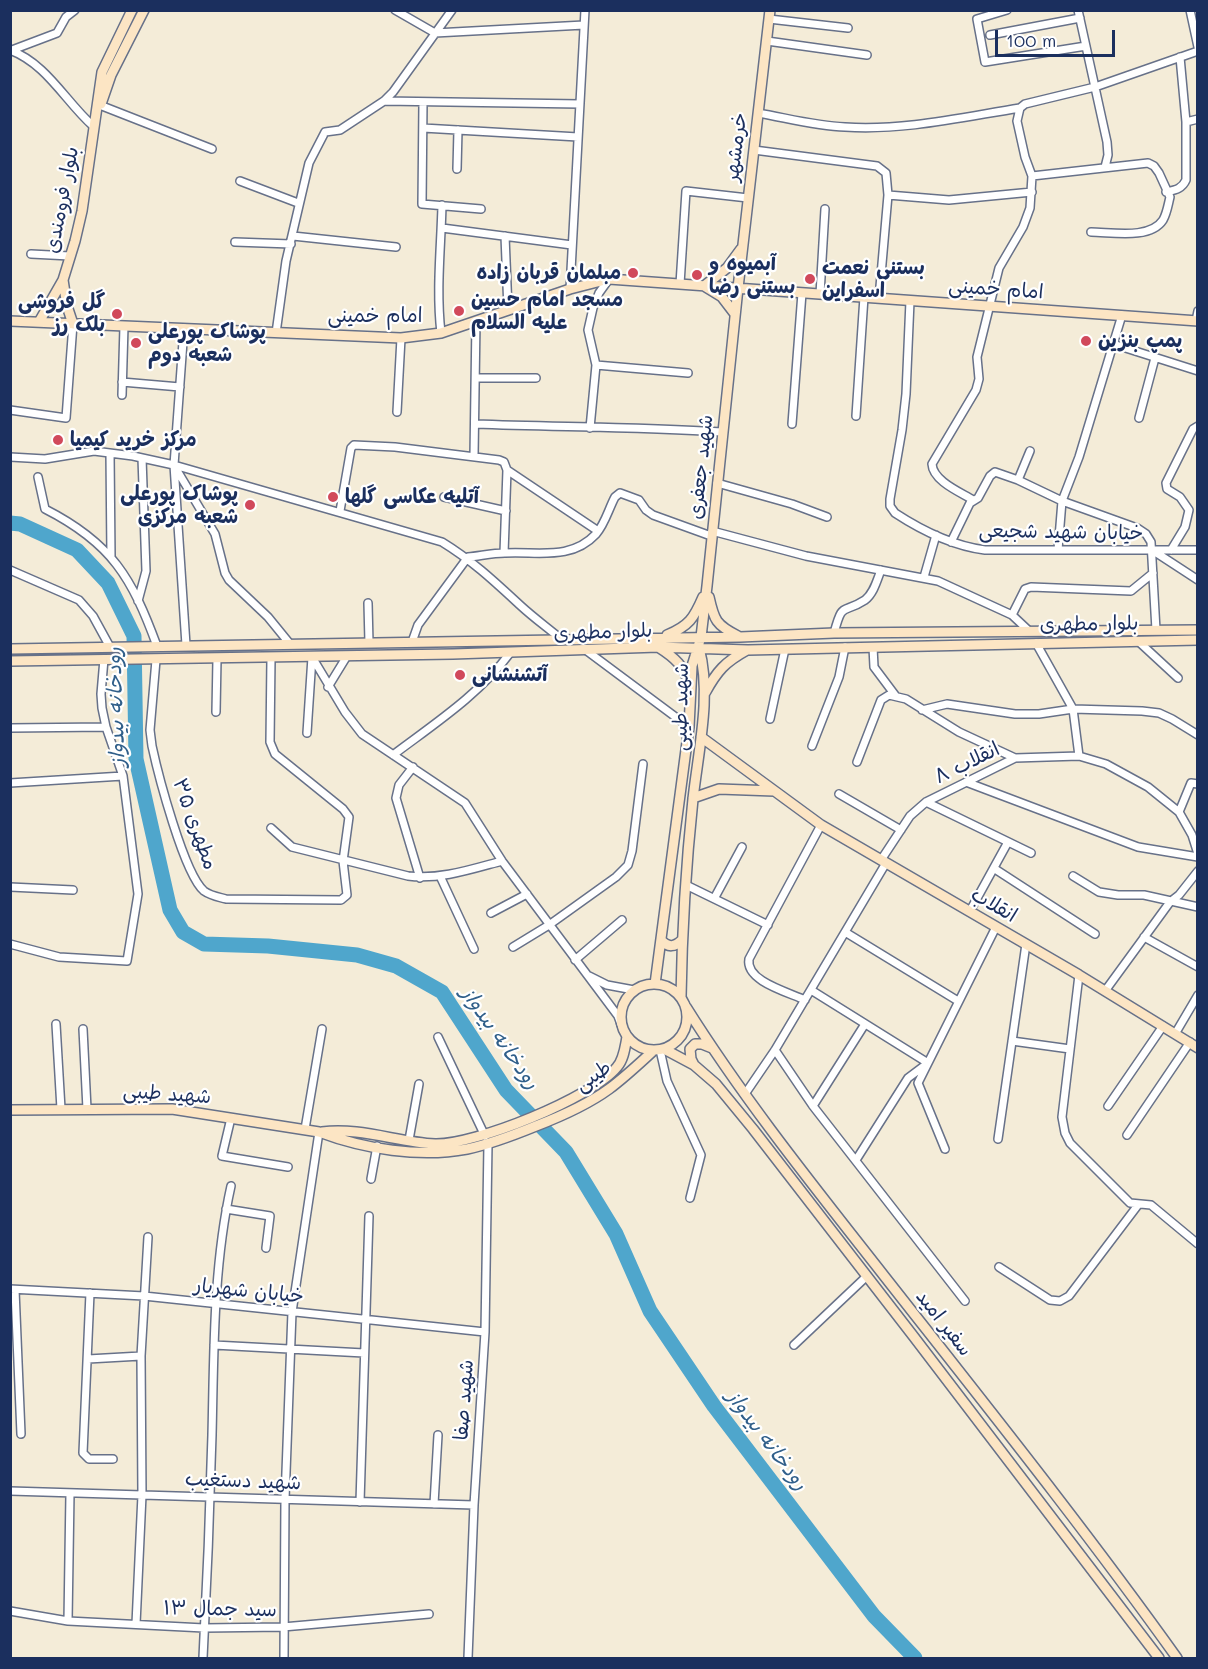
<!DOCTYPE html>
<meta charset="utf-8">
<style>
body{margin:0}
#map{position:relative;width:1208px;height:1669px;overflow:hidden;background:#f4ecd8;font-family:Mali,sans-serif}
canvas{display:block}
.frame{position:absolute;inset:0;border:12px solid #1b2f5e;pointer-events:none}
.scale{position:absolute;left:995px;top:30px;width:120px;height:27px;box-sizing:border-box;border:3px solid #1b2f5e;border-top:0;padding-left:8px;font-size:18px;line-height:21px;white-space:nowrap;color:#1b2f5e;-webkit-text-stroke:4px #fff;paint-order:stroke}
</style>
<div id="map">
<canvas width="1208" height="1669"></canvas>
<div class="frame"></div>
<div class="scale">100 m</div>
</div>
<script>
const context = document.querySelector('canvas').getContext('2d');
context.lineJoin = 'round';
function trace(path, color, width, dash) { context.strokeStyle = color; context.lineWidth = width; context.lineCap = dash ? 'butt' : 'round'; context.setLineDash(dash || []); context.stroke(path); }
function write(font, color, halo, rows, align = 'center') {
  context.font = font + ' Mali,"Playpen Sans Arabic",sans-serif'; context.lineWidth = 4.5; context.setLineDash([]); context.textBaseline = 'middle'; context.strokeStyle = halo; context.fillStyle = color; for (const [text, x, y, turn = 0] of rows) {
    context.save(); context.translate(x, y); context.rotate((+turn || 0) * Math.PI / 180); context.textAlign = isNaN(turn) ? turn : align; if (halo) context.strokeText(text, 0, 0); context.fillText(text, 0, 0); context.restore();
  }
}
const river = new Path2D(`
 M10,523l10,1 57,26 31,33 26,53 2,123 34,151 13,22 21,12 64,2 89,9 39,11 46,26 64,98 60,62 50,82 34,77 64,95 160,210 41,42`);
const street = new Path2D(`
 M395,10l40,23 149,-8
 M1007,10l-30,9 8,43 101,-16
 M1078,10l29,132 1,13 -3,12
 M1190,10l8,37
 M769,19l79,9
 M990,35l90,-17
 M767,41l100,14
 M10,50c37,14 55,51 83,76
 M12,50l45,-17 9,-16 9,-7
 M384,101l196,3
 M423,102l-1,102 59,5
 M97,104l115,45
 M758,113c29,5 58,13 87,14 58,4 118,-10 175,-19l5,-4 70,-17 103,-36
 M1186,122l12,-3
 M423,128l155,9
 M754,150l123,16 9,7 2,22 -9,103
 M457,169l1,-39
 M1032,176l116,-13 6,3 5,7 11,24c-2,8 -3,16 -7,23 -13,20 -52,12 -72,12
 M240,181l58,22
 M1166,192c9,-2 16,-3 20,-12v-58l-6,-65
 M888,195l61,5 83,-8
 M442,228l130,17
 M293,236l103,11
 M505,236l3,74
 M235,242l56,2
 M31,254l39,2
 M680,284l6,-93 62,7
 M570,289l15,-279
 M820,294l5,-85
 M910,301l-4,93 -4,36 -12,69v7l5,7c26,17 59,33 90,37h213
 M1196,321l2,-10
 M184,328l-10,137 12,180
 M276,333l10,-72 23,-98 16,-31 15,-2 44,-29 9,-9 59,-82
 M441,333c-5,-43 0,-85 1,-128
 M1113,344l85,27
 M596,365l92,8
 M476,378h60
 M122,382l58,5
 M122,395l2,-69
 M10,410l56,8 7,-94
 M397,412l4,-74
 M856,416l8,-119
 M1139,418l16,-60
 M475,424c83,3 165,3 247,8
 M792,424l10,-131
 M590,428l6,-63 -8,-35 5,-22 6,-15 10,-14
 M110,453l1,104
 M474,456l2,-135
 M10,457l35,2 49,-8 39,5 41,9 268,77c31,19 53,40 79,64 13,12 27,22 40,33
 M175,467l40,67 10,39 4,7 39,37 22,27
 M507,470l91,61
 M38,477l7,32c67,34 87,69 112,137
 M1018,480l12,-29
 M717,483l75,21 35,13
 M444,497l62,14
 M973,500c-13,-8 -40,-19 -41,-36l44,-74 3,-11 -2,-22 22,-89 24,-41 7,-19 2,-32 -7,-19 -8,-36 3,-13
 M340,511l11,-63 3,-3 41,2 104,13 5,2 3,8 -3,83
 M712,531l94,25 132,25 74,34 16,15
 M951,542l19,-39 8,-5 12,-22 5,-4 23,8 44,21 75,27 9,6 5,8 5,88
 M1058,550l4,-49 17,-44 43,-142
 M1152,550l46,30
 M1171,550l14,-23 4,-17 -9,-13 -13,-8 -1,-6 27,-54 5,-3
 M10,570l69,30 14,16 17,31
 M924,577l12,-42
 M138,601l8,-30 -4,-113
 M368,603l1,40
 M1012,615l13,-26 6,-2 100,4 22,-18
 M834,633c9,-33 8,-18 31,-33 9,-7 12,-20 16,-30
 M1138,641l40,37
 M412,642l6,-17 50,-68c12,-1 24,-4 37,-4 32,-2 66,8 91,-19 9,-10 13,-26 19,-37l5,-4 19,7 7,10 7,5 58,21
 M1036,643l37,66 6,47
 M873,647l1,20 21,28
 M587,651l102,76
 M312,657l33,55 17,22 103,69 37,58 116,155 4,11
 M156,660l-6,70 2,16c6,28 32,128 52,145 7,5 15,6 22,8l115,1 6,-5 -4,-34 6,-44 -6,-8 -68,-55 -5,-12 1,-84
 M328,687l19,-31
 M922,710l25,-6 68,10h24l34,-5 69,2 17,2 13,6 26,16
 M216,712l1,-53
 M770,719l15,-70
 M10,728l96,-1
 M307,733l5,-76
 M812,746l27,-69 6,-30
 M393,755c41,-31 86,-60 117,-102
 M857,762l24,-62 8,-5 17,4 53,33 56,26
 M413,767l-14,18 -3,13 24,80
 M966,782l172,65 60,10
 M10,783l113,-7
 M839,794l62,36
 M926,802l105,51
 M1179,812l12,-29 7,1
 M271,828l21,19 116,29c32,4 64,-7 94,-15
 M881,860l29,-44 16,-14 89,-44 64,-2 27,8 42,23 31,25 13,23 6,19
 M995,869l100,65
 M440,876l34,73
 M1073,876l26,16 19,3h26l54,12
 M686,885l82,40
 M10,887l63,3
 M715,897l27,-50
 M970,911l38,-69
 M491,913l36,-19
 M845,932l113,69
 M1144,937l54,30
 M10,944l49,13 68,4 11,-67 -15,-118 -17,-49 -4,-19 -1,-14 3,-35
 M513,947l36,-22 67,-48 12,-12 4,-14 11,-87
 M575,960l47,-40
 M1079,975l-17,142 3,16 5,10 60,60 21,2 47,39
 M589,976l18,9 27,5
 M811,990l117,73 -20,15 -52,82
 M1105,991l65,-89 9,-7 19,-24
 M805,1000c-17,-8 -60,-19 -56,-41l72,-134
 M56,1024l5,85
 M83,1029l4,80
 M1175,1034l23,-39
 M438,1037l47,99
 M1012,1041l58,8
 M660,1050l7,31 34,74 -11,43
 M775,1050l38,56 152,195
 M745,1094l30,-44 111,-187
 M813,1106l52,-82
 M1108,1106l55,-80
 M231,1118l-9,38 66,11
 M305,1129l17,-100
 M1127,1135l63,-93
 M998,1139l28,-195
 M409,1140l10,-56
 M945,1149l-27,-66 78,-156
 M371,1179l6,-33
 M226,1209l44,7 -4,32
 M999,1267l51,33 10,1 9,-5 69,-91
 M10,1289l134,7 341,36
 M15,1290l6,144
 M90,1293l-7,160 6,6h24
 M214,1345l150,8
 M794,1345l73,-69
 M88,1359l53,-3
 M10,1491l464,14
 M360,1502l9,-286
 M434,1504l4,-69
 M10,1611l58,10 136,7 79,-1 146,-13
 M68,1621l2,-128
 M136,1624l6,-129 -1,-139 7,-119
 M203,1658c4,-74 7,-148 9,-223 2,-83 1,-168 19,-249
 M284,1658l1,-159 7,-187 27,-180
 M468,1658l6,-153 11,-173 3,-188`);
const secondary = new Path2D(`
 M101,104l10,-29 33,-65
 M63,280l4,26 6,18
 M735,314l-13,-17 -18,-11 23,-18 14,-19
 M10,321l391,17 40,-5 129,-44 39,-10 589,42
 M39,322l24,-42 12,-39 7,-30 20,-139 30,-62
 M709,597c5,23 7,28 29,39
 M667,635c22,-9 27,-17 36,-38
 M658,647c16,10 28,20 31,39
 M10,649l730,-12 94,-4 364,-3
 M10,661l443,-7 205,-7 90,3 450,-10
 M705,693c12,-22 20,-31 42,-43
 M701,737l120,88 258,150 119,73
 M693,798l26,-9 55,2
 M661,940c7,8 14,7 21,0
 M621 1017a33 33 0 1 1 66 0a33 33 0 1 1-66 0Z
 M655,984l34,-257 3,-61 9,-29 6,-51 31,-298 32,-278
 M681,997c1,-66 5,-132 12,-198 5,-47 19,-105 6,-151
 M686,1007c59,94 130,182 199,270 99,126 199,251 292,381
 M664,1049l30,16 22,19 37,45 161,208 245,321
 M694,1065l-3,-6 -1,-10 5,-5h7l10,4
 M10,1110l162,-1 147,23c45,17 101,26 148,17 24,-5 47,-14 69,-23 26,-10 51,-21 73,-37 16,-12 30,-25 45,-39
 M322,1132c38,-5 75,10 113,12 40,1 157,-46 182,-77 7,-8 8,-20 10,-30`);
const markers = [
 [633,273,6,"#d1495b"],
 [697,275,6,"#d1495b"],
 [810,279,6,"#d1495b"],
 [459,311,6,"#d1495b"],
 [117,314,6,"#d1495b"],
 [1086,341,6,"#d1495b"],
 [136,343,6,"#d1495b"],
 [58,440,6,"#d1495b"],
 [333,497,6,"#d1495b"],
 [250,505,6,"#d1495b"],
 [460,675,6,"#d1495b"]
];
const streetNames = [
 ["خرمشهر",736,147,-83],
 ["بلوار فرومندی",62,200,-79],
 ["امام خمینی",996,289,4],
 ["امام خمینی",375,316],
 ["شهید جعفری",701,467,-84],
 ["خیابان شهید شجیعی",1061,532,1],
 ["بلوار مطهری",1089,624,-1],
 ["بلوار مطهری",603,632,-2],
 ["شهید طیبی",681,707,-89],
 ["انقلاب ۸",967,763,-26],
 ["مطهری ۳۵",195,824,70],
 ["انقلاب",994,905,30],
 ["طیبی",593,1076,-34],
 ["شهید طیبی",167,1094,4],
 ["خیابان شهریار",249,1291,6],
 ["سفیر امید",944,1323,52],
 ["شهید صفا",464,1400,-86],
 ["شهید دستغیب",243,1481,2],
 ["سید جمال ۱۳",220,1609,1]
];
const poiNames = [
 ["آبمیوه و",709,264],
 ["بستنی رضا",709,287],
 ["بستنی نعمت",822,268],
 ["اسفراین",822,291],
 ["مبلمان قربان زاده",621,273,"right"],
 ["مسجد امام حسین",471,300],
 ["علیه السلام",471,323],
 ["گل فروشی",105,302,"right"],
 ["بلک رز",105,325,"right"],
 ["پوشاک پورعلی",148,332],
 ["شعبه دوم",148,355],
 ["پمپ بنزین",1098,341],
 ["مرکز خرید کیمیا",70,440],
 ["پوشاک پورعلی",238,494,"right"],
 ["شعبه مرکزی",238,517,"right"],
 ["آتلیه عکاسی گلها",345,497],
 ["آتشنشانی",472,675]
];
const waterNames = [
 ["رودخانه بیدواز",116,707,-92],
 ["رودخانه بیدواز",500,1038,55],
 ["رودخانه بیدواز",767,1440,53]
];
trace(river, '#4fa6cc', 15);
trace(street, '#677189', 10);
trace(secondary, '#677189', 12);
trace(street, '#fff', 7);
trace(secondary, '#fce5c4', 9);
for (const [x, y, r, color] of markers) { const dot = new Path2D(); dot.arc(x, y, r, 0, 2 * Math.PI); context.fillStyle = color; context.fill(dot); trace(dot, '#fff', 2); }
write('20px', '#1b2f5e', '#fff', streetNames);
write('bold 20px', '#1b2f5e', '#fff', poiNames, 'left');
write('italic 21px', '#305f8a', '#fff', waterNames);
</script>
